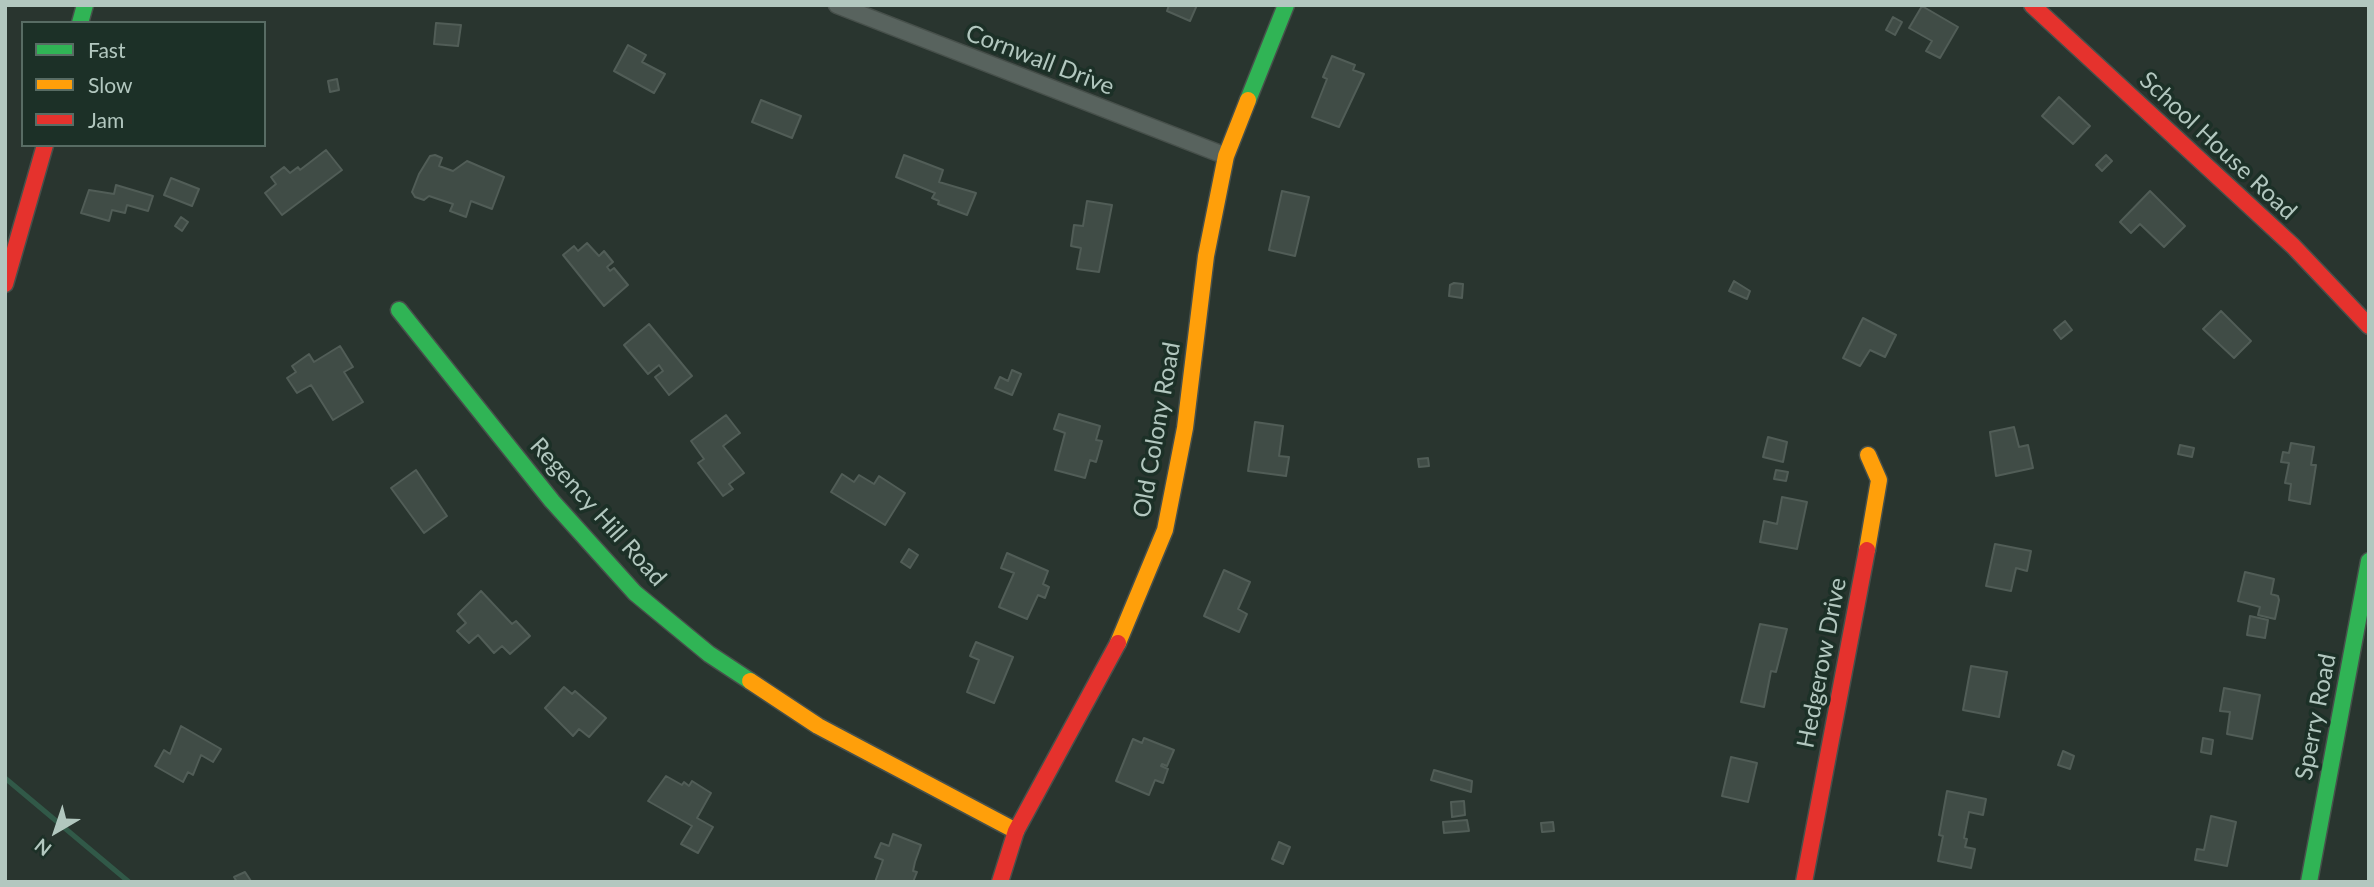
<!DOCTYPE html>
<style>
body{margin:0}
#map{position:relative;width:2374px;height:887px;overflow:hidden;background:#29352f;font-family:Lato,sans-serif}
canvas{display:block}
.frame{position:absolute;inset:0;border:7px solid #b2c7bf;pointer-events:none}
.legend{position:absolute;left:21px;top:21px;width:245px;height:126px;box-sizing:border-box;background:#1c3027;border:2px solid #586c64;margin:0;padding:9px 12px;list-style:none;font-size:21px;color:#b2c7bf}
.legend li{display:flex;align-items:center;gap:14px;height:35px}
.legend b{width:35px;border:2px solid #586c64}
.north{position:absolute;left:21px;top:796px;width:70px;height:70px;-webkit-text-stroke:5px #1c3027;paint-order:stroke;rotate:219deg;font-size:19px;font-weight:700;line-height:28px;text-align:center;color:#b2c7bf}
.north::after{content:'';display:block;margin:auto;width:24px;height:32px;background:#b2c7bf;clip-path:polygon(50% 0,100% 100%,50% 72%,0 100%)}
</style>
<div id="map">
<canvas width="2374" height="887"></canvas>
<div class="frame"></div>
<ul class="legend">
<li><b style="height:9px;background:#30b455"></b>Fast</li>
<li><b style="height:9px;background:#ff9f0a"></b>Slow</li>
<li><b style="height:9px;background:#e5322d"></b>Jam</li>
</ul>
<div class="north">N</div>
</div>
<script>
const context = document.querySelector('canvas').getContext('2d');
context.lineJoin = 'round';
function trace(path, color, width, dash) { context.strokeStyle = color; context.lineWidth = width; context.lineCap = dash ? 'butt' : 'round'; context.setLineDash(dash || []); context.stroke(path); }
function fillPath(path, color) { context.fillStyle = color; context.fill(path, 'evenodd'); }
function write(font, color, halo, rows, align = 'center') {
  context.font = font + ' Lato,sans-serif'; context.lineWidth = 7; context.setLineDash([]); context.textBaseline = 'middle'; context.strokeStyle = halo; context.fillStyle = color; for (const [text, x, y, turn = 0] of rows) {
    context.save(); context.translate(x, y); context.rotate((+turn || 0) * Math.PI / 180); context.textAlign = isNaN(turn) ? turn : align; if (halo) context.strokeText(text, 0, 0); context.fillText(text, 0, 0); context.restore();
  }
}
const stream = new Path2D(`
 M5,778l124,104`);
const building = new Path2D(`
 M1169,5h28l-7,16 -23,-10z
 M1922,6l36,21 -18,31 -14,-7 6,-10 -23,-13z
 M1893,17l9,5 -7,13 -9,-5z
 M436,23l25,2 -3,21 -24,-2z
 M628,45l18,10 -4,7 23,12 -11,19 -40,-22z
 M1332,56l23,9 -2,5 11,4 -25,53 -27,-10 15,-38 -4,-2z
 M337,79l2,11 -9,2 -2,-11z
 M2059,97l31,29 -17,18 -31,-28z
 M761,100l40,16 -9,22 -40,-16z
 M326,150l16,20 -60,45 -17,-22 11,-9 -5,-7 13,-10 6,6 8,-6 2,3z
 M435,155l7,3 -3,8 14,5 14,-10 37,16 -12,32 -21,-8 -5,16 -16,-6 3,-7 -24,-8 -5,4 -9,-3 -3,-5 7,-18 11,-18z
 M904,155l39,15 -4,12 37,11 -9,22 -29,-11 1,-3 -7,-3 3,-5 -39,-16z
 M2106,155l6,6 -10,10 -6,-6z
 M171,178l28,11 -7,17 -28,-11z
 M116,185l37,11 -5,15 -21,-6 -2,8 -13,-3 -3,11 -28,-8 8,-23 25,4z
 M1282,191l27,6 -14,59 -26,-6z
 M2150,191l35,35 -21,21 -24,-23 -9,9 -11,-11z
 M1087,201l25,4 -13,67 -22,-3 4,-21 -10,-2 3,-21 9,1z
 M181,217l7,5 -6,9 -7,-5z
 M587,243l12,13 5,-5 9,11 -6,5 3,4 4,-3 14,17 -24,21 -41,-51 11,-9 4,5z
 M1734,281l16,10 -3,8 -18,-8z
 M1454,283l9,1 -1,14 -13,-2 1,-11z
 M2221,311l30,30 -17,17 -31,-29z
 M1863,318l33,17 -11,22 -15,-7 -10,16 -17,-8z
 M2065,321l7,9 -11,9 -7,-9z
 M649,324l43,52 -23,19 -14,-18 8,-6 -4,-6 -11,9 -24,-29z
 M340,346l13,21 -9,5 19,30 -30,18 -22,-35 -14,8 -10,-15 9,-6 -4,-6 17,-12 5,8z
 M1012,370l9,4 -9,21 -17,-7 5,-11 8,4z
 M1059,414l41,12 -4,14 6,1 -6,21 -6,-2 -5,18 -30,-8 10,-37 -11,-4z
 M726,415l14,18 -17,13 21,27 -15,11 4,5 -10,7 -25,-33 6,-4 -13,-18z
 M1255,422l28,4 -4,30 10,1 -3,19 -38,-5z
 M2014,427l5,20 9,-2 5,23 -37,8 -6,-44z
 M1768,437l19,5 -4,20 -20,-5z
 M2291,443l23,4 -3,18h5l-6,39 -21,-4 2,-16 -6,-1 4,-20 -8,-1 2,-10 6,1z
 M2180,445l14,3 -2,9 -14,-3z
 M1428,458l1,8 -10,1 -1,-8z
 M416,470l31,46 -23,17 -33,-45z
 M1776,470l12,2 -2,9 -12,-2z
 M842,474l12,8 5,-7 15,9 5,-8 26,17 -20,32 -54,-33z
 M1782,497l25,5 -10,47 -37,-7 4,-21 13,3z
 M1995,544l36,7 -4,20 -11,-3 -5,23 -25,-5z
 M909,549l9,6 -8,13 -9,-6z
 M1007,553l41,18 -5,13 6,3 -4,11 -7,-3 -11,24 -28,-12 15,-34 -13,-5z
 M1224,570l26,12 -12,27 9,5 -8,18 -35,-16z
 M2245,572l29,7 -3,15 7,2 1,4 -4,19 -17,-4 2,-8 -22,-6z
 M481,591l31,33 4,-3 14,15 -20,18 -8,-8 -8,7 -16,-18 -9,8 -12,-12 9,-8 -8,-9z
 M2250,616l18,4 -3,18 -18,-3z
 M1760,624l27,5 -11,43 -5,-1 -7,36 -23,-5z
 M976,642l37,15 -19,46 -27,-11 12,-32 -9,-4z
 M1971,666l36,6 -8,45 -36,-7z
 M564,687l8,7 3,-3 31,27 -17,19 -10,-8 -6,7 -28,-28z
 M2224,688l36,7 -8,44 -25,-5 3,-22 -10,-1z
 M181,726l40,23 -8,13 -12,-7 -8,20 -5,-3 -5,10 -28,-16 9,-16 6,4z
 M1144,738l30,12 -7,16 -5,-2 -1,2 7,3 -5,14 -8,-3 -6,15 -33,-14 17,-42 9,4z
 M2203,738l10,2 -2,14 -10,-2z
 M2063,751l11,5 -4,13 -12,-4z
 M1731,757l26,6 -9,39 -26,-6z
 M1434,770l38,11 -1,11 -40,-12z
 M666,776l16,9 2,-3 5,4 3,-5 19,12 -14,25 16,9 -15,26 -17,-9 11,-18 -44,-25z
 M1947,791l39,8 -3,16 -14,-3 -5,26 3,1 -2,8 10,2 -4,19 -33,-7 5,-25 -4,-1z
 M1464,801l1,14 -13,2 -1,-15z
 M2211,816l25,6 -9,44 -32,-6 2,-11 7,1z
 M1467,820l2,11 -25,2 -1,-11z
 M1553,822l1,9 -12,1 -1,-9z
 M893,834l28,11 -6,17 -2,9 4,1 -4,10h-38l8,-22 -8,-3 6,-14 8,3z
 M1279,842l11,5 -7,17 -11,-5z
 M245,872l6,9 -14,1 -3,-5z`);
const street = new Path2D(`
 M837,5l389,151`);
const fast = new Path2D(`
 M80,23l5,-18
 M1248,100l38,-95
 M399,310l153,191 83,92 74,61 41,27
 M2309,882l60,-321`);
const slow = new Path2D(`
 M1867,550l12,-70 -11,-25
 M1118,643l47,-113 20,-102 21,-172 20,-100 22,-56
 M750,681l68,45 198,105`);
const jam = new Path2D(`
 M2032,5l261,241 76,80
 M5,284l40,-139
 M1000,882l16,-51 102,-188
 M1804,882l63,-332`);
const streetNames = [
 ["Cornwall Drive",1040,60,21],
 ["School House Road",2218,146,43],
 ["Old Colony Road",1157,430,-80],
 ["Regency Hill Road",598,512,48],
 ["Hedgerow Drive",1822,663,-79],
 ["Sperry Road",2316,717,-79]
];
trace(stream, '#315948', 5);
fillPath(building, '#404c46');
trace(building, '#515d57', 2);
trace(street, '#47504b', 19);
trace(fast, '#47504b', 19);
trace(slow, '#47504b', 19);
trace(jam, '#47504b', 19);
trace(street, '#58635e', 16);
trace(fast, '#30b455', 16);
trace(slow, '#ff9f0a', 16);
trace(jam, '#e5322d', 16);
write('24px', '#b2c7bf', '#1c3027', streetNames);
</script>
